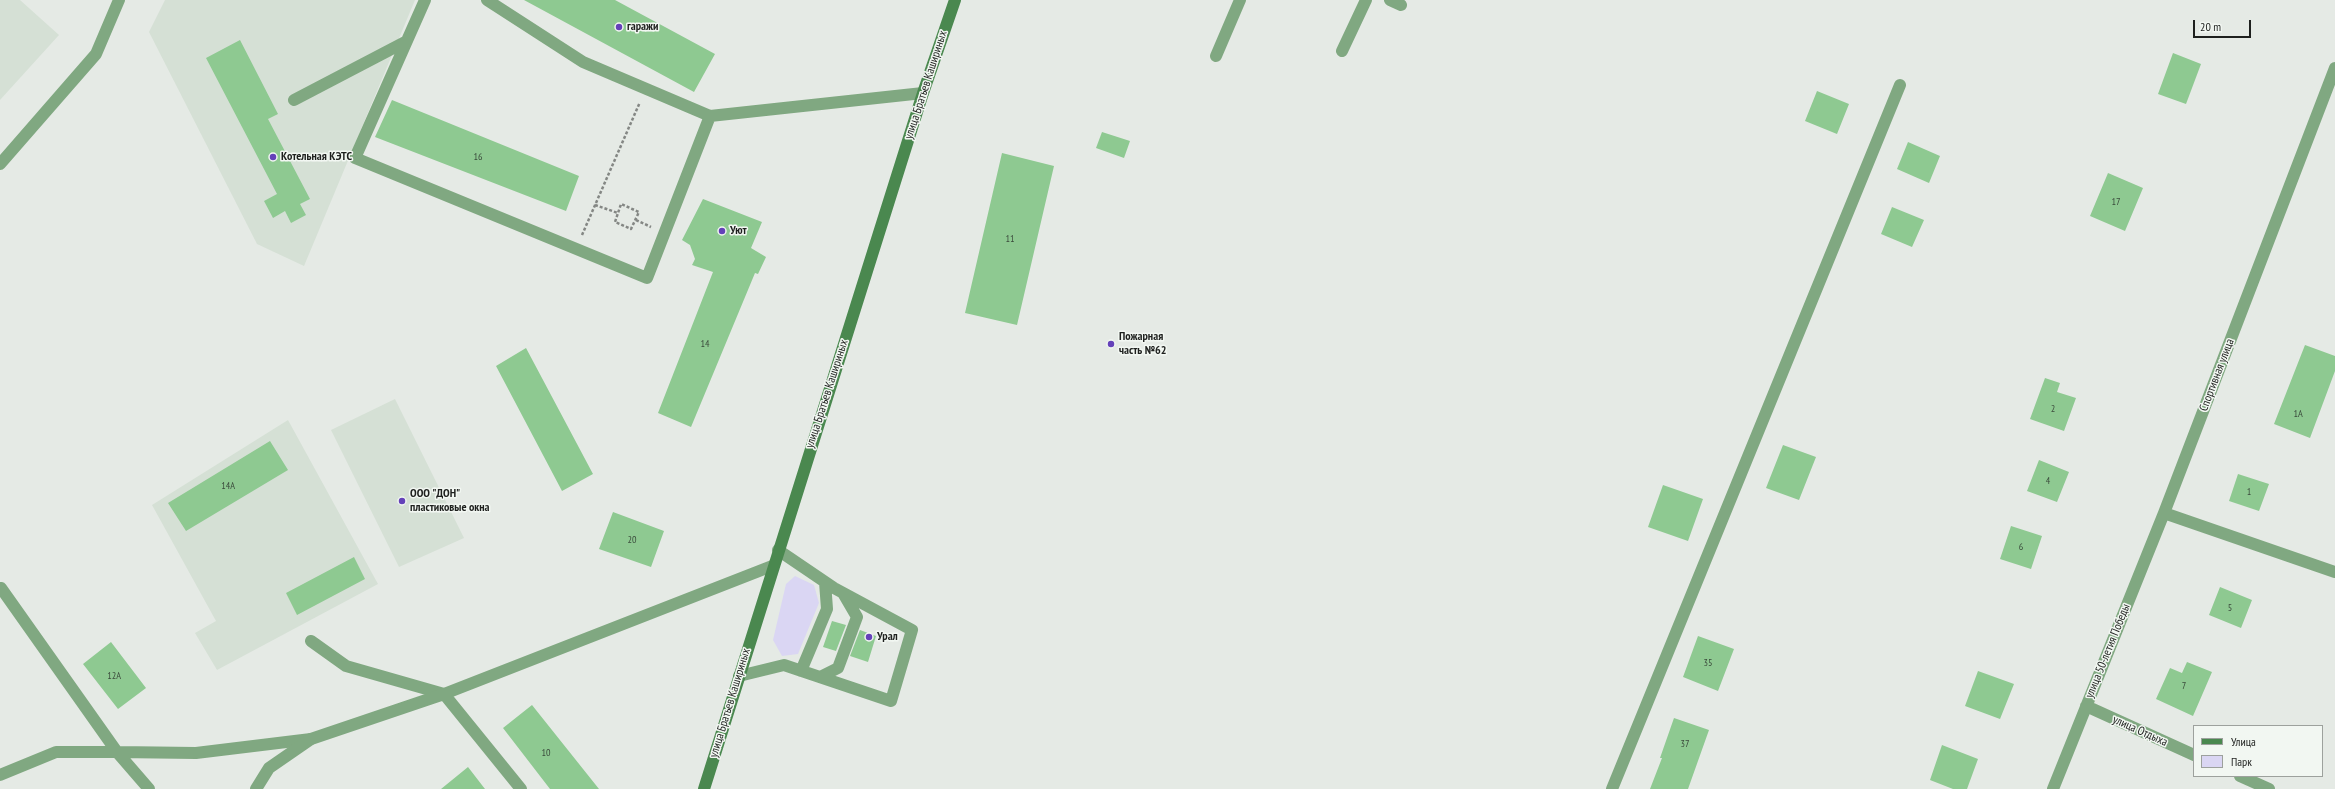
<!DOCTYPE html>
<meta charset="utf-8">
<style>
body{margin:0}
#map{position:relative;width:2335px;height:789px;overflow:hidden;background:#e5eae5;font-family:"PT Sans Narrow",sans-serif}
canvas{display:block}
.legend{position:absolute;left:2193px;top:725px;width:130px;height:52px;box-sizing:border-box;background:#f2f7f2;border:1px solid #9da19d;margin:0;padding:5px 7px;list-style:none;font-size:12px;color:#1e201e}
.legend li{display:flex;align-items:center;gap:8px;height:20px}
.legend b{width:20px;border:1px solid #9da19d}
.scale{position:absolute;left:2193px;top:20px;width:58px;height:18px;box-sizing:border-box;border:2px solid #1e201e;border-top:0;padding-left:5px;font-size:12px;line-height:14px;white-space:nowrap;color:#1e201e;-webkit-text-stroke:3px #f2f7f2;paint-order:stroke}
</style>
<div id="map">
<canvas width="2335" height="789"></canvas>
<ul class="legend">
<li><b style="height:5px;background:#4a884f"></b>Улица</li>
<li><b style="height:11px;background:#dad6f3"></b>Парк</li>
</ul>
<div class="scale">20 m</div>
</div>
<script>
const context = document.querySelector('canvas').getContext('2d');
context.lineJoin = 'round';
function fillPath(path, color) { context.fillStyle = color; context.fill(path, 'evenodd'); }
function trace(path, color, width, dash) { context.strokeStyle = color; context.lineWidth = width; context.lineCap = dash ? 'butt' : 'round'; context.setLineDash(dash || []); context.stroke(path); }
function write(font, color, halo, rows, align = 'center') {
  context.font = font + ' "PT Sans Narrow",sans-serif'; context.lineWidth = 3; context.setLineDash([]); context.textBaseline = 'middle'; context.strokeStyle = halo; context.fillStyle = color; for (const [text, x, y, turn = 0] of rows) {
    context.save(); context.translate(x, y); context.rotate((+turn || 0) * Math.PI / 180); context.textAlign = isNaN(turn) ? turn : align; if (halo) context.strokeText(text, 0, 0); context.fillText(text, 0, 0); context.restore();
  }
}
const built = new Path2D(`
 M0,0h20l39,35 -59,65z
 M165,0h250l-111,266 -47,-22 -108,-212z
 M395,399l69,139 -65,29 -68,-137z
 M288,420l90,164 -161,86 -22,-37 21,-12 -64,-116z`);
const green = new Path2D(`
 M795,576l19,9 5,18 -21,51 -16,2 -9,-16 13,-56z`);
const building = new Path2D(`
 M524,0h91l100,54 -21,38z
 M240,40l38,74 -10,5 42,80 -10,5 6,11 -15,8 -6,-12 -12,7 -9,-17 13,-7 -71,-136z
 M2173,53l28,11 -15,40 -28,-10z
 M1817,91l32,13 -12,30 -32,-13z
 M392,100l187,76 -13,35 -191,-74z
 M1102,132l28,9 -6,17 -28,-10z
 M1908,142l32,14 -11,27 -32,-14z
 M1002,153l52,13 -37,159 -52,-12z
 M2108,173l35,15 -18,43 -35,-15z
 M703,199l59,23 -11,26 15,9 -8,17 -3,-1 -64,154 -33,-14 55,-141 -21,-7 3,-6 -5,-14 -8,-5z
 M1892,207l32,13 -12,27 -31,-13z
 M2305,345l30,11v15l-25,67 -36,-14z
 M526,348l67,126 -31,17 -66,-125z
 M2045,378l15,5 -3,9 19,6 -12,33 -34,-12z
 M270,441l18,29 -102,61 -18,-28z
 M1783,445l33,12 -17,43 -33,-12z
 M2039,460l30,12 -12,30 -30,-11z
 M2238,474l31,10 -10,27 -30,-10z
 M1663,485l40,14 -15,42 -40,-14z
 M613,512l51,19 -13,36 -52,-18z
 M2011,526l31,10 -11,33 -31,-10z
 M354,557l11,22 -68,36 -11,-22z
 M2220,587l32,13 -11,28 -32,-13z
 M832,621l14,4 -10,26 -13,-4z
 M860,630l16,6 -8,26 -18,-6z
 M1698,636l36,13 -16,42 -35,-14z
 M111,642l35,46 -28,21 -35,-45z
 M2187,662l25,10 -19,44 -37,-17 14,-31 12,5z
 M1978,671l36,13 -14,35 -35,-13z
 M532,705l67,84h-49l-47,-61z
 M1674,718l35,12 -21,59h-38l12,-31h-2z
 M1942,745l36,14 -11,30h-14l-23,-9z
 M468,767l17,22h-44z`);
const path = new Path2D(`
 M595,205l23,8 3,-9 18,8 -8,17 -16,-7 3,-9
 M636,220l15,7
 M582,235l58,-133`);
const lane = new Path2D(`
 M1,588l116,164 79,1 115,-14
 M311,641l35,25 98,28
 M801,671l26,-62 -2,-27
 M739,676l45,-11 107,36 21,-71 -78,-42 -56,-38
 M820,677l18,-9 19,-51 -14,-24
 M0,775l56,-23h61l32,37`);
const street = new Path2D(`
 M425,0l-70,158 292,120 63,-162
 M487,0l96,62 127,54 213,-23
 M1390,0l11,5
 M1342,51l24,-51
 M1216,56l24,-56
 M294,100l111,-58
 M0,164l96,-110 23,-54
 M2164,513l171,59
 M444,694l77,95
 M2086,706l108,49
 M2240,776l29,13
 M256,789l13,-21 42,-29 133,-45 328,-128
 M1612,789l288,-704
 M2053,789l111,-276 171,-445`);
const secondary = new Path2D(`
 M704,789l219,-696 32,-93`);
const markers = [
 [619,27,4,"#6441b9"],
 [273,157,4,"#6441b9"],
 [722,231,4,"#6441b9"],
 [1111,344,4,"#6441b9"],
 [402,501,4,"#6441b9"],
 [869,637,4,"#6441b9"]
];
const numberNames = [
 ["16",478,157],
 ["17",2116,202],
 ["11",1010,239],
 ["14",705,344],
 ["2",2053,409],
 ["1А",2298,414],
 ["4",2048,481],
 ["14А",228,486],
 ["1",2249,492],
 ["20",632,540],
 ["6",2021,547],
 ["5",2230,608],
 ["35",1708,663],
 ["12А",114,676],
 ["7",2184,686],
 ["37",1685,744],
 ["10",546,753]
];
const poiNames = [
 ["гаражи",627,27],
 ["Котельная КЭТС",281,157],
 ["Уют",730,231],
 ["Пожарная",1119,337],
 ["часть №62",1119,351],
 ["ООО \"ДОН\"",410,494],
 ["пластиковые окна",410,508],
 ["Урал",877,637]
];
const streetNames = [
 ["улица Братьев Кашириных",926,85,-72],
 ["Спортивная улица",2217,375,-69],
 ["улица Братьев Кашириных",827,394,-72],
 ["улица 50-летия Победы",2108,651,-68],
 ["улица Братьев Кашириных",730,703,-73],
 ["улица Отдыха",2140,731,24]
];
fillPath(built, '#d5e0d5');
fillPath(green, '#dad6f3');
fillPath(building, '#8ec991');
trace(path, '#848784', 2.5, [3, 2]);
trace(lane, '#80a881', 12);
trace(street, '#80a881', 12);
trace(secondary, '#4a884f', 12);
for (const [x, y, r, color] of markers) { const dot = new Path2D(); dot.arc(x, y, r, 0, 2 * Math.PI); context.fillStyle = color; context.fill(dot); trace(dot, '#f2f7f2', 1.5); }
write('10px', '#3a4a3b', null, numberNames);
write('bold 12px', '#1e201e', '#f2f7f2', poiNames, 'left');
write('12px', '#1e201e', '#f2f7f2', streetNames);
</script>
